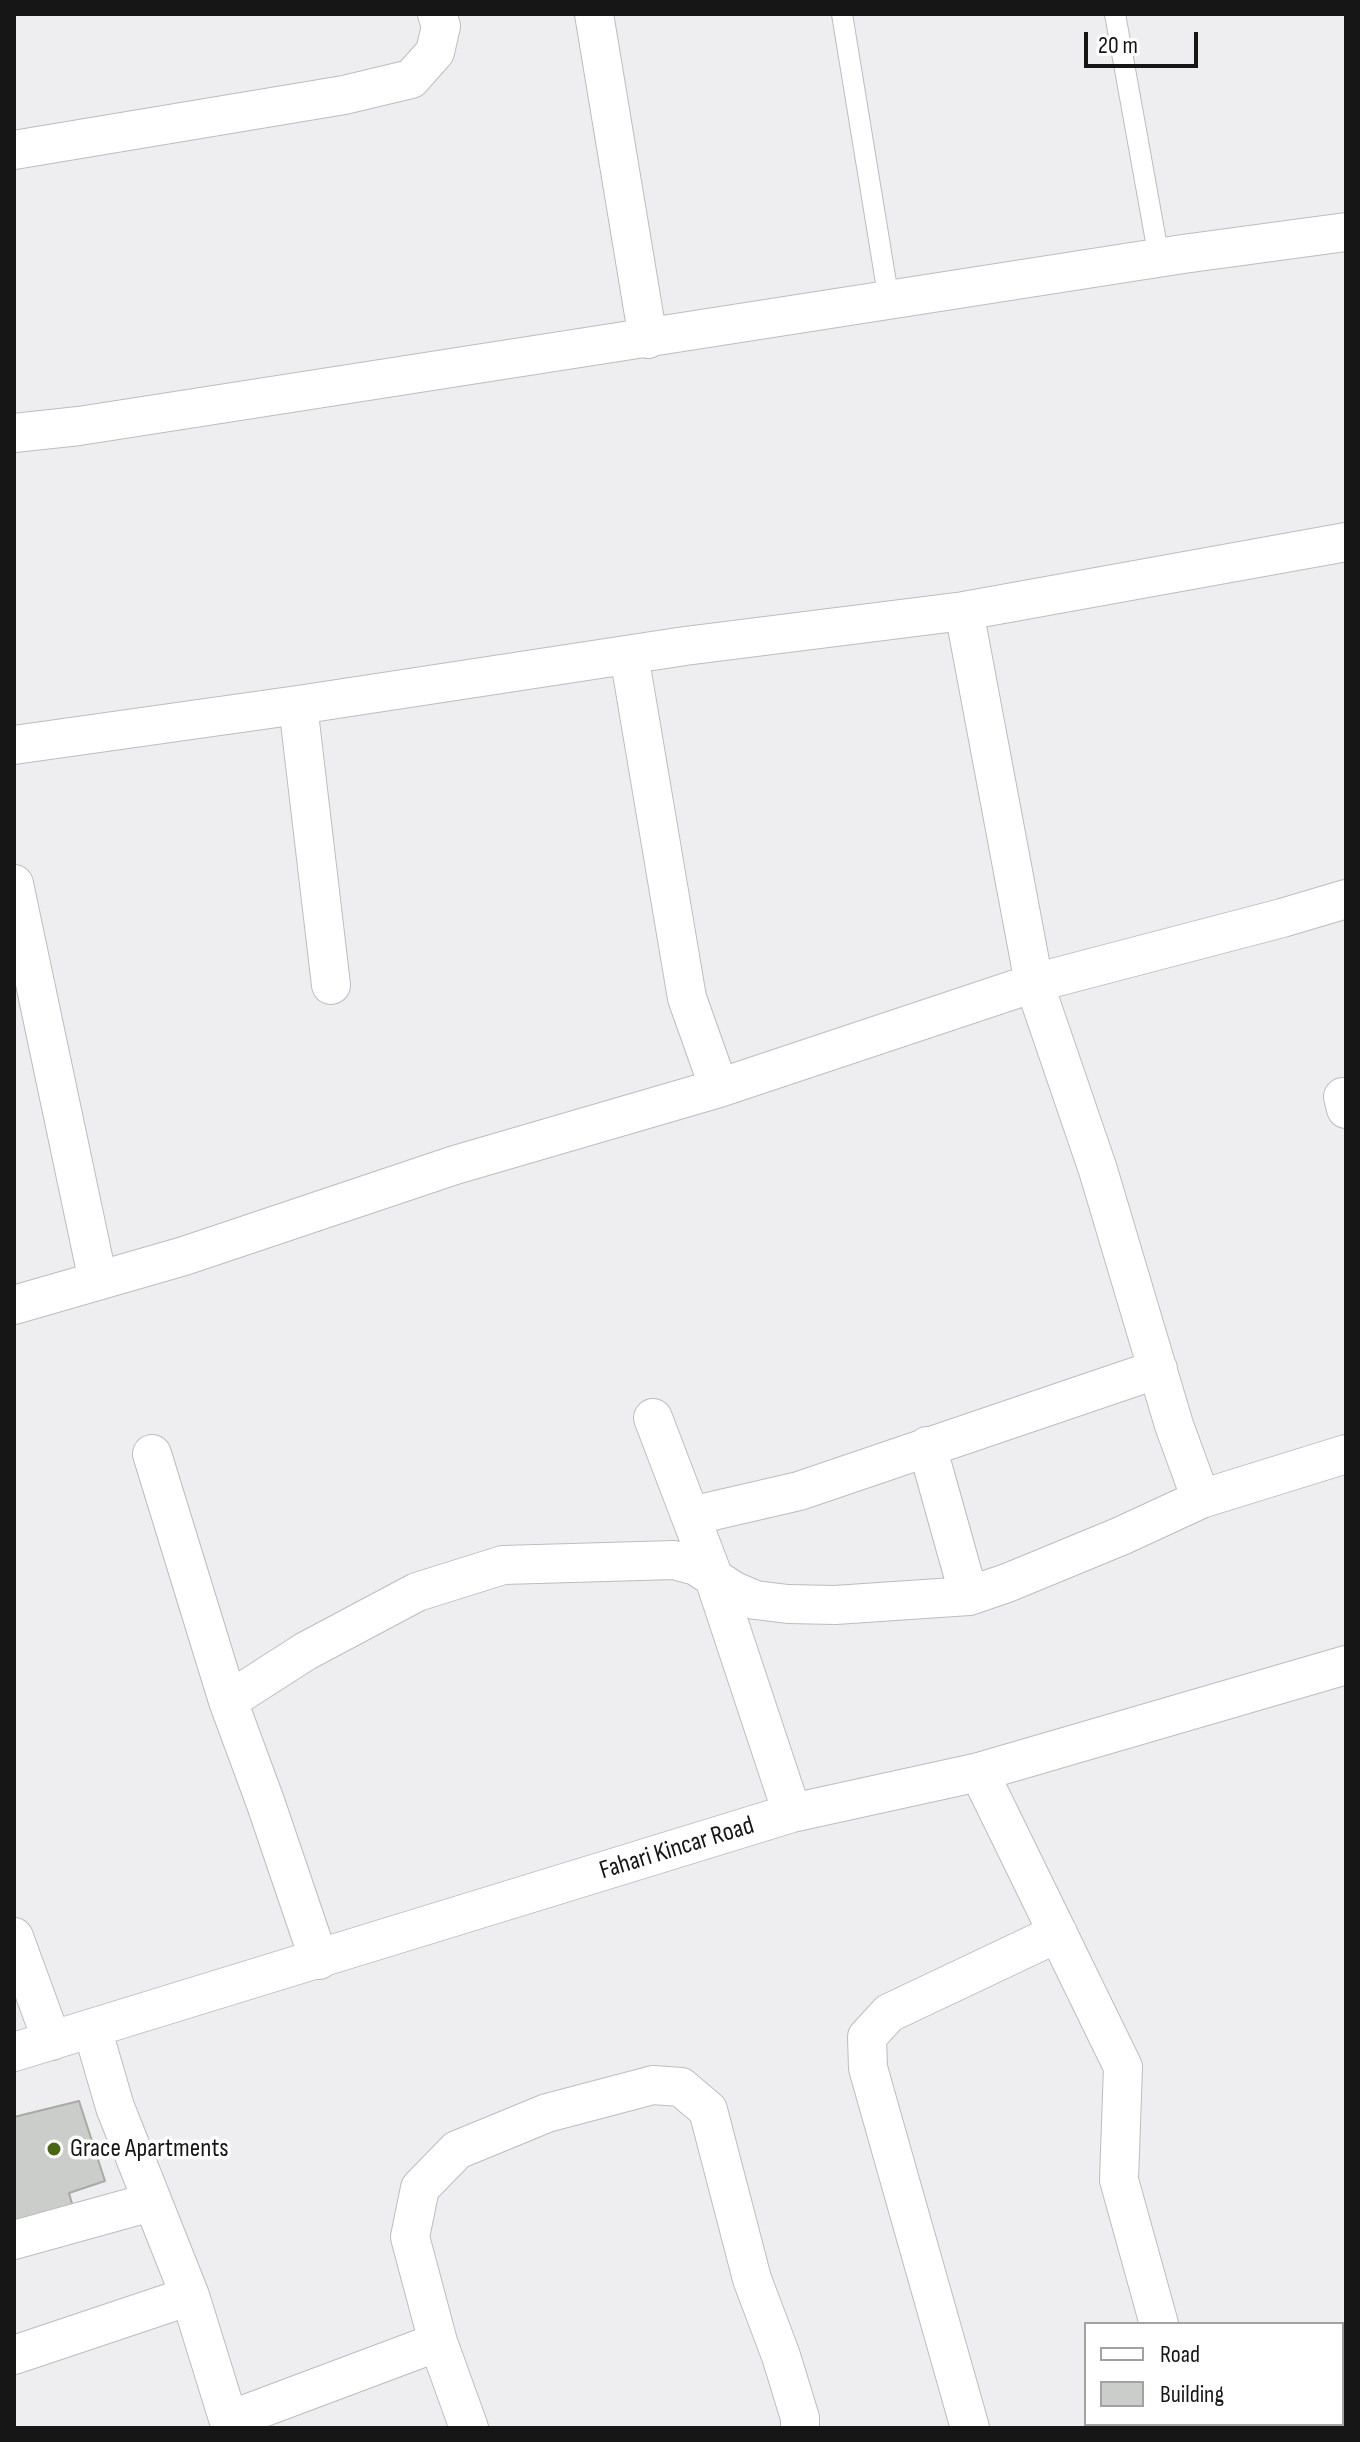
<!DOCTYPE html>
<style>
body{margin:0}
#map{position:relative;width:1360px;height:2442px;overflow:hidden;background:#eeedf0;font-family:"Sofia Sans Condensed",sans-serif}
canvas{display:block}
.frame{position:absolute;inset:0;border:16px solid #161617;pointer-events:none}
.legend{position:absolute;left:1084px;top:2322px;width:260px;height:104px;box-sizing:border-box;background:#fff;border:2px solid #a2a2a2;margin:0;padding:10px 14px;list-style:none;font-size:24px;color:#161617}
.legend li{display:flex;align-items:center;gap:16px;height:40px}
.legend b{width:40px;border:2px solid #a2a2a2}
.scale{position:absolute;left:1084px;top:32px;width:114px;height:36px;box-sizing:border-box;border:4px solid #161617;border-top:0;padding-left:10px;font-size:24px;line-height:28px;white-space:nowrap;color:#161617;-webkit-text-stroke:6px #fff;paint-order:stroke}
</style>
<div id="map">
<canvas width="1360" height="2442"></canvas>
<div class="frame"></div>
<ul class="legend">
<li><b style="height:10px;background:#fff"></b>Road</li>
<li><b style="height:22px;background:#cbcdca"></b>Building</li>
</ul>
<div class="scale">20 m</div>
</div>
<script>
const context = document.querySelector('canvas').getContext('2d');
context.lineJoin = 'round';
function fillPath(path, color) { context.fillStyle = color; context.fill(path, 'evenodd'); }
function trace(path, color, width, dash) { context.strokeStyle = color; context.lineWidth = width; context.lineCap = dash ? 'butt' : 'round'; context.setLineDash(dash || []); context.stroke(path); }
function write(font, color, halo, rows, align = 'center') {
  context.font = font + ' "Sofia Sans Condensed",sans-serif'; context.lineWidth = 7; context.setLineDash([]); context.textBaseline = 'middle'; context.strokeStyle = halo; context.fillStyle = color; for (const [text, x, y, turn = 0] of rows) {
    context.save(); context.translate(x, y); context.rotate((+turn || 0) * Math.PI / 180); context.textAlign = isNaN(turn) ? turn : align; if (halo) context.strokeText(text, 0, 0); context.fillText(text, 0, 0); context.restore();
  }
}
const building = new Path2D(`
 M79,2101l26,80 -36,12 4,14 -59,18v-108z`);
const lane = new Path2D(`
 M842,14l47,287
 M1115,14l44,244`);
const street = new Path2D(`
 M594,14l54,325
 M14,150l330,-55 67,-16 24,-27 6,-26 -4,-12
 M14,433l65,-7 1104,-172 163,-22
 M964,611l70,372 64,187 76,255 27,74
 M629,655l58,343 32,90
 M298,705l33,280
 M14,745l284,-40 387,-59 279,-35 382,-69
 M14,884l84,397
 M1343,1097l3,12
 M14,1305l170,-49 271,-91 264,-77 315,-105 248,-65 64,-19
 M653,1418l61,160 78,235
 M927,1446l42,150
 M152,1454l76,247 38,103 53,156
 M691,1516l108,-25 359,-122
 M228,1701l78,-50 111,-59 86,-27 171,-5 22,6 38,25 21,9 33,4 47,1 134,-9 38,-13 114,-47 80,-37 145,-45
 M979,1772l144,295 -4,113 40,144
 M14,1937l38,104
 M92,2028l23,79 75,189 41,132
 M14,2052l778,-239 187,-41 367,-107
 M14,2240l137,-38
 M14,2355l176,-59
 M230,2420l208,-78
 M469,2428l-31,-86 -28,-105 10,-49 37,-38 90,-37 106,-28 28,2 27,23 44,169 29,77 19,62v10
 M970,2428l-102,-360 -1,-31 22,-24 169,-80`);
const markers = [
 [54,2149,8,"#4b6516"]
];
const streetNames = [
 ["Fahari Kincar Road",677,1849,-17]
];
const poiNames = [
 ["Grace Apartments",70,2149]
];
fillPath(building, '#cbcdca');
trace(building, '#a8aaa6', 2);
trace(lane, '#bebcc0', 22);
trace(street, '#bebcc0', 40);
trace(lane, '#fff', 20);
trace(street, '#fff', 38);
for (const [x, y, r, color] of markers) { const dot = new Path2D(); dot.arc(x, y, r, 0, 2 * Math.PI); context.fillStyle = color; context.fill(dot); trace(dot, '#fff', 3); }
write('26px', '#161617', '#fff', streetNames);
write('26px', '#161617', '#fff', poiNames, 'left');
</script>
